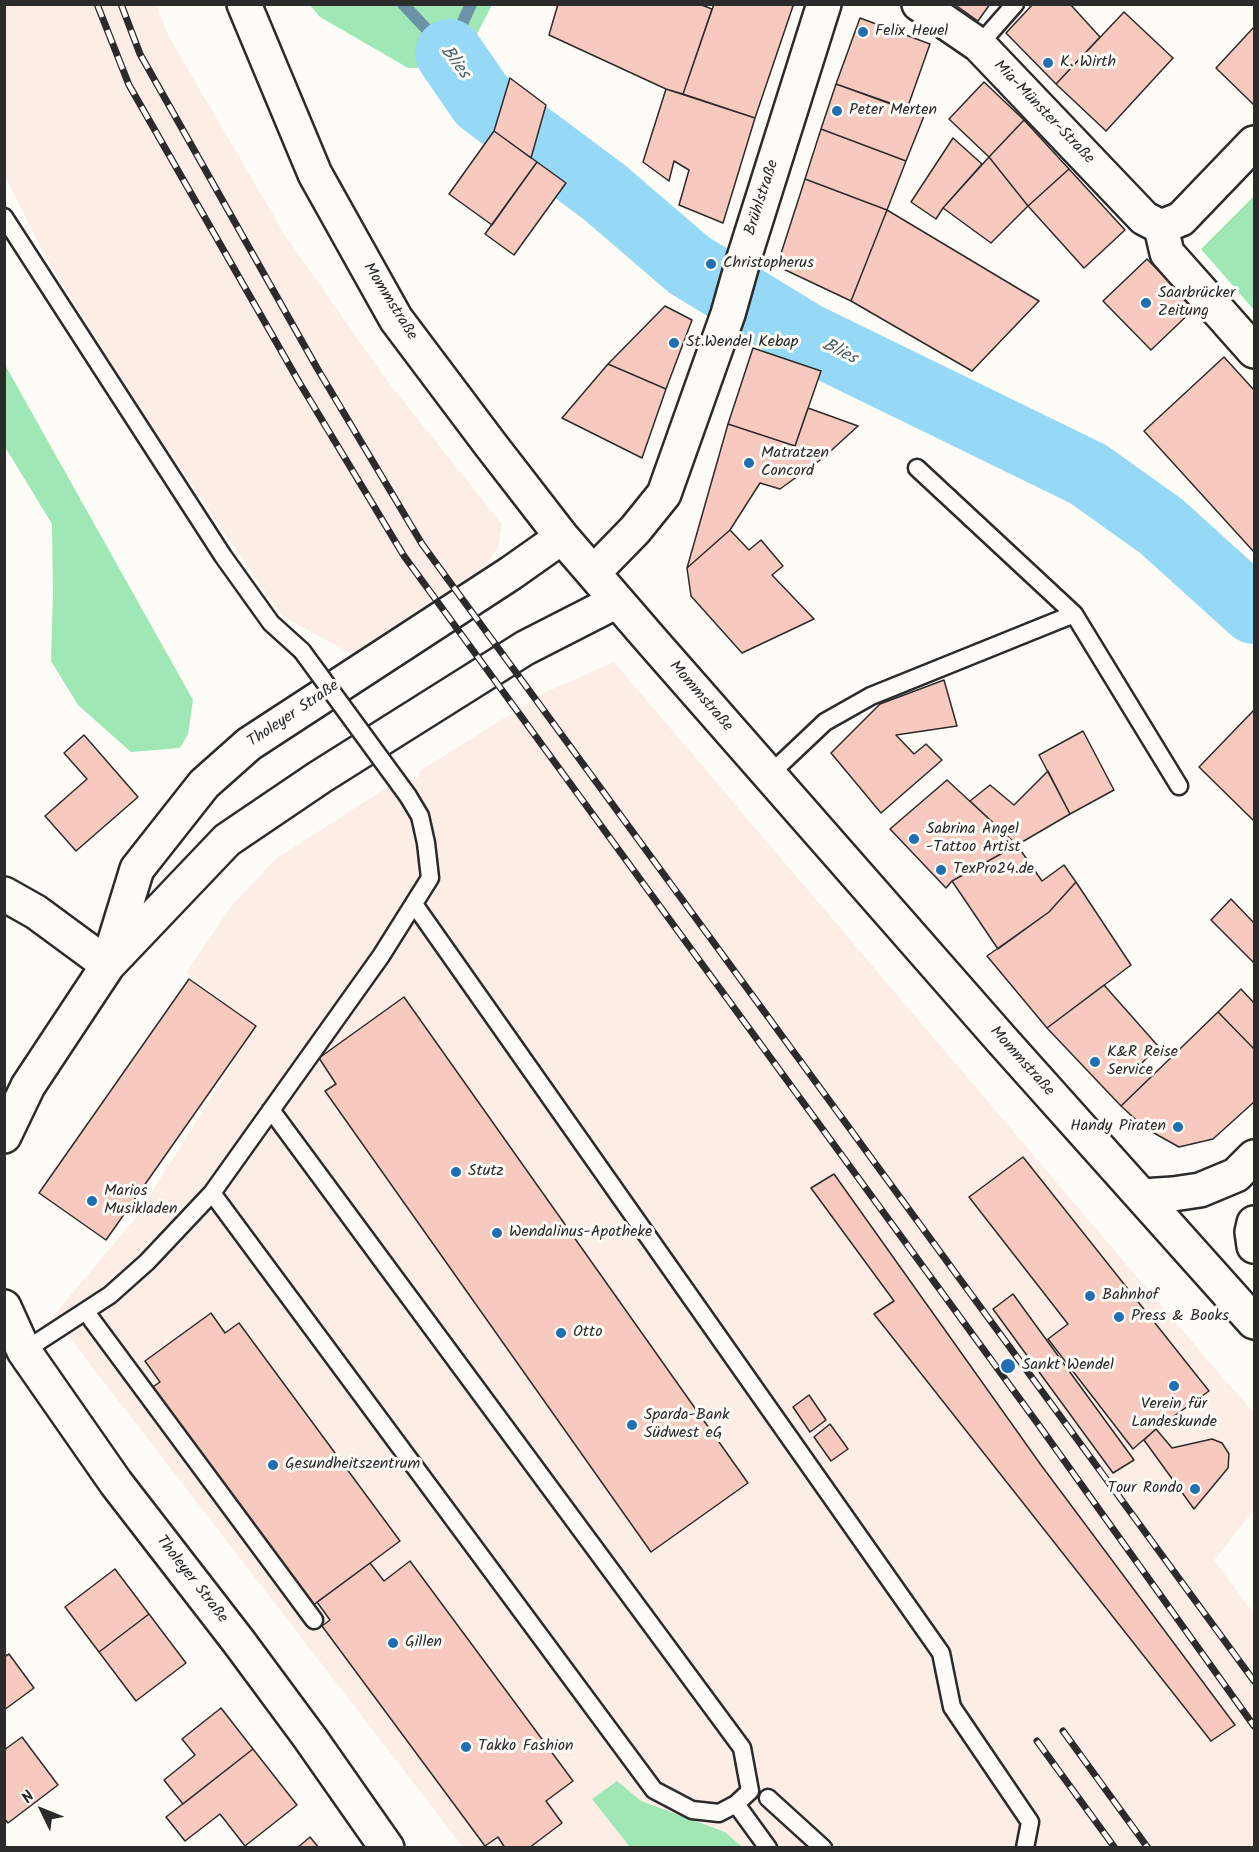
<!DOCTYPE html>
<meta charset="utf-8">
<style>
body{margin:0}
#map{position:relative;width:1259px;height:1852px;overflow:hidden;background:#fdfcf7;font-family:Kalam,sans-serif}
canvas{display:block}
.frame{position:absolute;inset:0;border:6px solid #2b2b2b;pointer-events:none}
.north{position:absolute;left:12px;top:1780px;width:60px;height:60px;-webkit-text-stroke:4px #fdfcf7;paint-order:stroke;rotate:313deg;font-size:16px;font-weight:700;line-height:24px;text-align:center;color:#2b2b2b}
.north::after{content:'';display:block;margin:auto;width:21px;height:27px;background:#2b2b2b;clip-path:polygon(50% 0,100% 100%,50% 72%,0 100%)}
</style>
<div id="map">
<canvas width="1259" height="1852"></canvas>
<div class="frame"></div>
<div class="north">N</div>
</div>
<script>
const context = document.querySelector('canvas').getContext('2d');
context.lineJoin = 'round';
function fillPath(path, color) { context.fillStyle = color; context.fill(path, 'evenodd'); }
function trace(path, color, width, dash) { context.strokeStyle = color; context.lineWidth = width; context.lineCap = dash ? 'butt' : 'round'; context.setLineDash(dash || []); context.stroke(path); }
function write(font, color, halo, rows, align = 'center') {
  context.font = font + ' Kalam,sans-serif'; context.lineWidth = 6; context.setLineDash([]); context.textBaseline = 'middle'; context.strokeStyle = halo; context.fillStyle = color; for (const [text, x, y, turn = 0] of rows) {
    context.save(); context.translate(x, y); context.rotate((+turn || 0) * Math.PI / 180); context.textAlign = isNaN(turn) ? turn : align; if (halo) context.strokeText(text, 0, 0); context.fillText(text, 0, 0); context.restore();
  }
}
const built = new Path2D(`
 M5,4l151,1 13,32 117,200 102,145 114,142 -4,24 -16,22 -71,45 -57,40 -72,-39 -143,-208 -95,-154 -39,-78z
 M614,662l603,709 37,42v97l-40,50 40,54v233h-791l-410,-531 82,-97 121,-193 -70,-53 47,-69 43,-45 113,-73 29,-7 2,-8 124,-78z`);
const green = new Path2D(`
 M310,5h182l-32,62 -52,1 -88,-51z
 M1254,196v114l-53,-61z
 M4,363l189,337 -5,34 -8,14 -49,4 -53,-47 -27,-44 2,-69 -1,-68 -47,-77z
 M617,1781l24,20 84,31 17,15h-112l-38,-48z`);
const stream = new Path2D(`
 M403,4l46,49 22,-49`);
const river = new Path2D(`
 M449,53l33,48 122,91 85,73 116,71 283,138 73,52 93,84`);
const building = new Path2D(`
 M558,4h141l13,5 -29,85 -17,-5 -117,-54z
 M714,4h74l5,2 -38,112 -72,-24z
 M954,4h36l-12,17z
 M1033,4h37l30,33 -44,47 -50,-51z
 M1124,12l49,46 -67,73 -50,-47z
 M860,18l70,26 -23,65 -71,-25z
 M1254,27v78l-38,-37z
 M510,78l36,27 -15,53 -37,-27z
 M984,82l40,38 -35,37 -40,-38z
 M836,84l88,32 -18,45 -85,-32z
 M666,89l89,29 -32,105 -44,-18 10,-35 -15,-9 -5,20 -26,-19z
 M1024,120l45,49 -41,37 -39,-49z
 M821,129l85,32 -19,49 -82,-31z
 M494,131l43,31 -45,63 -43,-31z
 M953,138l29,26 -39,44 -7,11 -25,-17z
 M989,157l39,49 -37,37 -48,-35z
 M537,162l29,21 -52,72 -29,-21z
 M1069,169l56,61 -41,38 -56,-62z
 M805,179l82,31 -36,91 -74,-35z
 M887,210l152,91 -67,70 -121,-70z
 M1147,259l48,49 -44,42 -48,-49z
 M665,306l27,14 -26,69 -58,-25z
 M753,348l68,23 -26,75 -67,-22z
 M1224,357l30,33v162l-110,-121z
 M608,364l58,25 -24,69 -80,-40z
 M808,408l50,18 -35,32 -28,-12z
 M728,424l67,22 28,12 -43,31 -20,-6 -30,47 -43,38z
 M730,530l19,20 12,-10 22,26 -11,9 42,44 -72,34 -51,-57 -4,-28z
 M944,680l13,46 -61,9 18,19 12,-10 16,16 -61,53 -50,-60 49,-49z
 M1254,710v111l-55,-54z
 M1083,731l31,59 -44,24 -31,-59z
 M84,735l54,62 -62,54 -31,-35 42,-37 -23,-26z
 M1048,771l22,43 -53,31 -47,-44 20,-16 24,20z
 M947,780l70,65 -65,36 -6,7 -56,-59z
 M1017,845l25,36 22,-16 12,17 -27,30 -51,37 -46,-68z
 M1076,882l55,83 -84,63 -60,-72 62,-44z
 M1231,899l23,24v40l-43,-43z
 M189,979l67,47 -150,214 -67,-47z
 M1104,985l54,61 -17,18 10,13 -30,29 -74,-78z
 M1241,989l13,14v46l-36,-37z
 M404,997l344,486 -97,69 -326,-461 11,-7 -17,-26z
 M1218,1012l36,37v53l-41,37 -34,8 -34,-19 -24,-22z
 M1023,1157l186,234 -53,38 -23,20 -85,-110 20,-15 -99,-127z
 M834,1174l207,291 194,260 -24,16 -337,-427 20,-13 -83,-113z
 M1013,1294l121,166 -21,13 -120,-164z
 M211,1313l14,20 14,-10 161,218 -92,68 -161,-218 13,-9 -15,-21z
 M809,1395l17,25 -16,12 -17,-25z
 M830,1424l18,25 -17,12 -17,-24z
 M1156,1429l16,19 40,-9 10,4 7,11 -1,14 -34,41 -50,-69z
 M410,1561l163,220 -27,20 16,22 -33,25h-24l-7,-11 -13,9 -163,-220 8,-6 -13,-18 53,-39 14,18z
 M115,1569l34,45 -50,38 -34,-45z
 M149,1614l37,49 -50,38 -37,-49z
 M9,1654l25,34 -30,22v-53z
 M221,1708l32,41 -70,55 -19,-24 31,-25 -13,-16z
 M22,1737l36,48 -50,38 -4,-5v-68z
 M253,1749l44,56 -52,41 -25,-32 -35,27 -19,-24z
 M310,1837l9,11h-22z`);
const lane = new Path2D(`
 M979,45l36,-41
 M4,217l219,339 48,67 31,28
 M1074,614l105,172
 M769,775l56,-53 46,-26 203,-82 -157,-146
 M414,904l527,749 11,54 78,115 -5,26
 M212,1193l442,597 38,20 27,3 17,-9 14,-13 -8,-43 -471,-638
 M86,1312l228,308
 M24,1351l86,-56 37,-33 65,-69 169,-237 49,-78 -4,-35 -6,-27 -12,-20
 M768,1798l55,50
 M736,1804l32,44`);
const street = new Path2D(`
 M919,4l60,41 165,173 17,9 20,-8 73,-76
 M1161,227l6,26 87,98`);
const secondary = new Path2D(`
 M244,4l71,170 81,145 94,125 72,93 89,103 350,399 253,283
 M593,573l42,-43 29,-36 64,-180 15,-53 81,-257
 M4,894l32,18 72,53
 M109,960l28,-91 67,-85 45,-40 262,-171 51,-36
 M4,1136l24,-50 80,-121 119,-125 93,-63 205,-129 92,-47
 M1142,1196l31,-2 27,-4 36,-15 18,-18
 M1254,1223l-2,9 2,14
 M4,1307l20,44 92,132 123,159 71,96 77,110`);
const rail = new Path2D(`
 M97,4l32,81 170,297 105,174 634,868 216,302
 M121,4l19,50 177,314 105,176 832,1137
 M1063,1731l85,117
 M1037,1741l78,107`);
const laneBridge = new Path2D(`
 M302,651l106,145`);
const markers = [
 [863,32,6,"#1f6fb2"],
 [1048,63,6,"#1f6fb2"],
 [837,111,6,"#1f6fb2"],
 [711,264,6,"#1f6fb2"],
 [1146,303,6,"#1f6fb2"],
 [674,343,6,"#1f6fb2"],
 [749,463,6,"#1f6fb2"],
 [914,839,6,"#1f6fb2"],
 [941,870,6,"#1f6fb2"],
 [1095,1062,6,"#1f6fb2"],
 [1178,1127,6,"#1f6fb2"],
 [456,1172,6,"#1f6fb2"],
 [92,1201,6,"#1f6fb2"],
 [497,1233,6,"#1f6fb2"],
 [1090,1296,6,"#1f6fb2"],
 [1119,1317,6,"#1f6fb2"],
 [561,1333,6,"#1f6fb2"],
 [1008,1366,8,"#1f6fb2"],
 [1174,1386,6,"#1f6fb2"],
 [632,1425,6,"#1f6fb2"],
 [273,1465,6,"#1f6fb2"],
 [1195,1489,6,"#1f6fb2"],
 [393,1643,6,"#1f6fb2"],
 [466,1747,6,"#1f6fb2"]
];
const poiNames = [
 ["Felix Heuel",875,32],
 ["K. Wirth",1060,63],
 ["Peter Merten",849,111],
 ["Christopherus",723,264],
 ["Saarbrücker",1158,294],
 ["Zeitung",1158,312],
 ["St.Wendel Kebap",686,343],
 ["Matratzen",761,454],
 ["Concord",761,472],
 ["Sabrina Angel",926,830],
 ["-Tattoo Artist",926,848],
 ["TexPro24.de",953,870],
 ["K&R Reise",1107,1053],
 ["Service",1107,1071],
 ["Handy Piraten",1166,1127,"right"],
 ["Stutz",468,1172],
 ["Marios",104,1192],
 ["Musikladen",104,1210],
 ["Wendalinus-Apotheke",509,1233],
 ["Bahnhof",1102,1296],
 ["Press & Books",1131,1317],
 ["Otto",573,1333],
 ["Sankt Wendel",1022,1366],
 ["Verein für",1174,1405,"center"],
 ["Landeskunde",1174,1423,"center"],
 ["Sparda-Bank",644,1416],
 ["Südwest eG",644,1434],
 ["Gesundheitszentrum",285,1465],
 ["Tour Rondo",1183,1489,"right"],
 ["Gillen",405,1643],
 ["Takko Fashion",478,1747]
];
const streetNames = [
 ["Mia-Münster-Straße",1043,113,46],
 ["Brühlstraße",763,198,-72],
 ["Mommstraße",389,302,58],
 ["Mommstraße",700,697,49],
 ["Tholeyer Straße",294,715,-34],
 ["Mommstraße",1021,1062,48],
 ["Tholeyer Straße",191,1580,52]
];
const waterNames = [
 ["Blies",454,63,53],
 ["Blies",839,353,26]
];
fillPath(built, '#fcede6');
fillPath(green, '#9fe8b6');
trace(stream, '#6b93a5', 12);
trace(river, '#95d9f7', 68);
fillPath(building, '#f8c9be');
trace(building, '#2b2b2b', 1.5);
trace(lane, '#2b2b2b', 21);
trace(street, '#2b2b2b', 38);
trace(secondary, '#2b2b2b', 38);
trace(lane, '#fdfcf7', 16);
trace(street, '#fdfcf7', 33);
trace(secondary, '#fdfcf7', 33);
trace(rail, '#2b2b2b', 7);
trace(rail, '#fdfcf7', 4.5, [14]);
trace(laneBridge, '#2b2b2b', 21, []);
trace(laneBridge, '#fdfcf7', 16);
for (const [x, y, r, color] of markers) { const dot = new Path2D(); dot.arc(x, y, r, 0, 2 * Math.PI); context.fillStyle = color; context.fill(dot); trace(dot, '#fdfcf7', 2); }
write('16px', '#2b2b2b', '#fdfcf7', poiNames, 'left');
write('16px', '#2b2b2b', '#fdfcf7', streetNames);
write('italic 18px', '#4b5f68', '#fdfcf7', waterNames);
</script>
